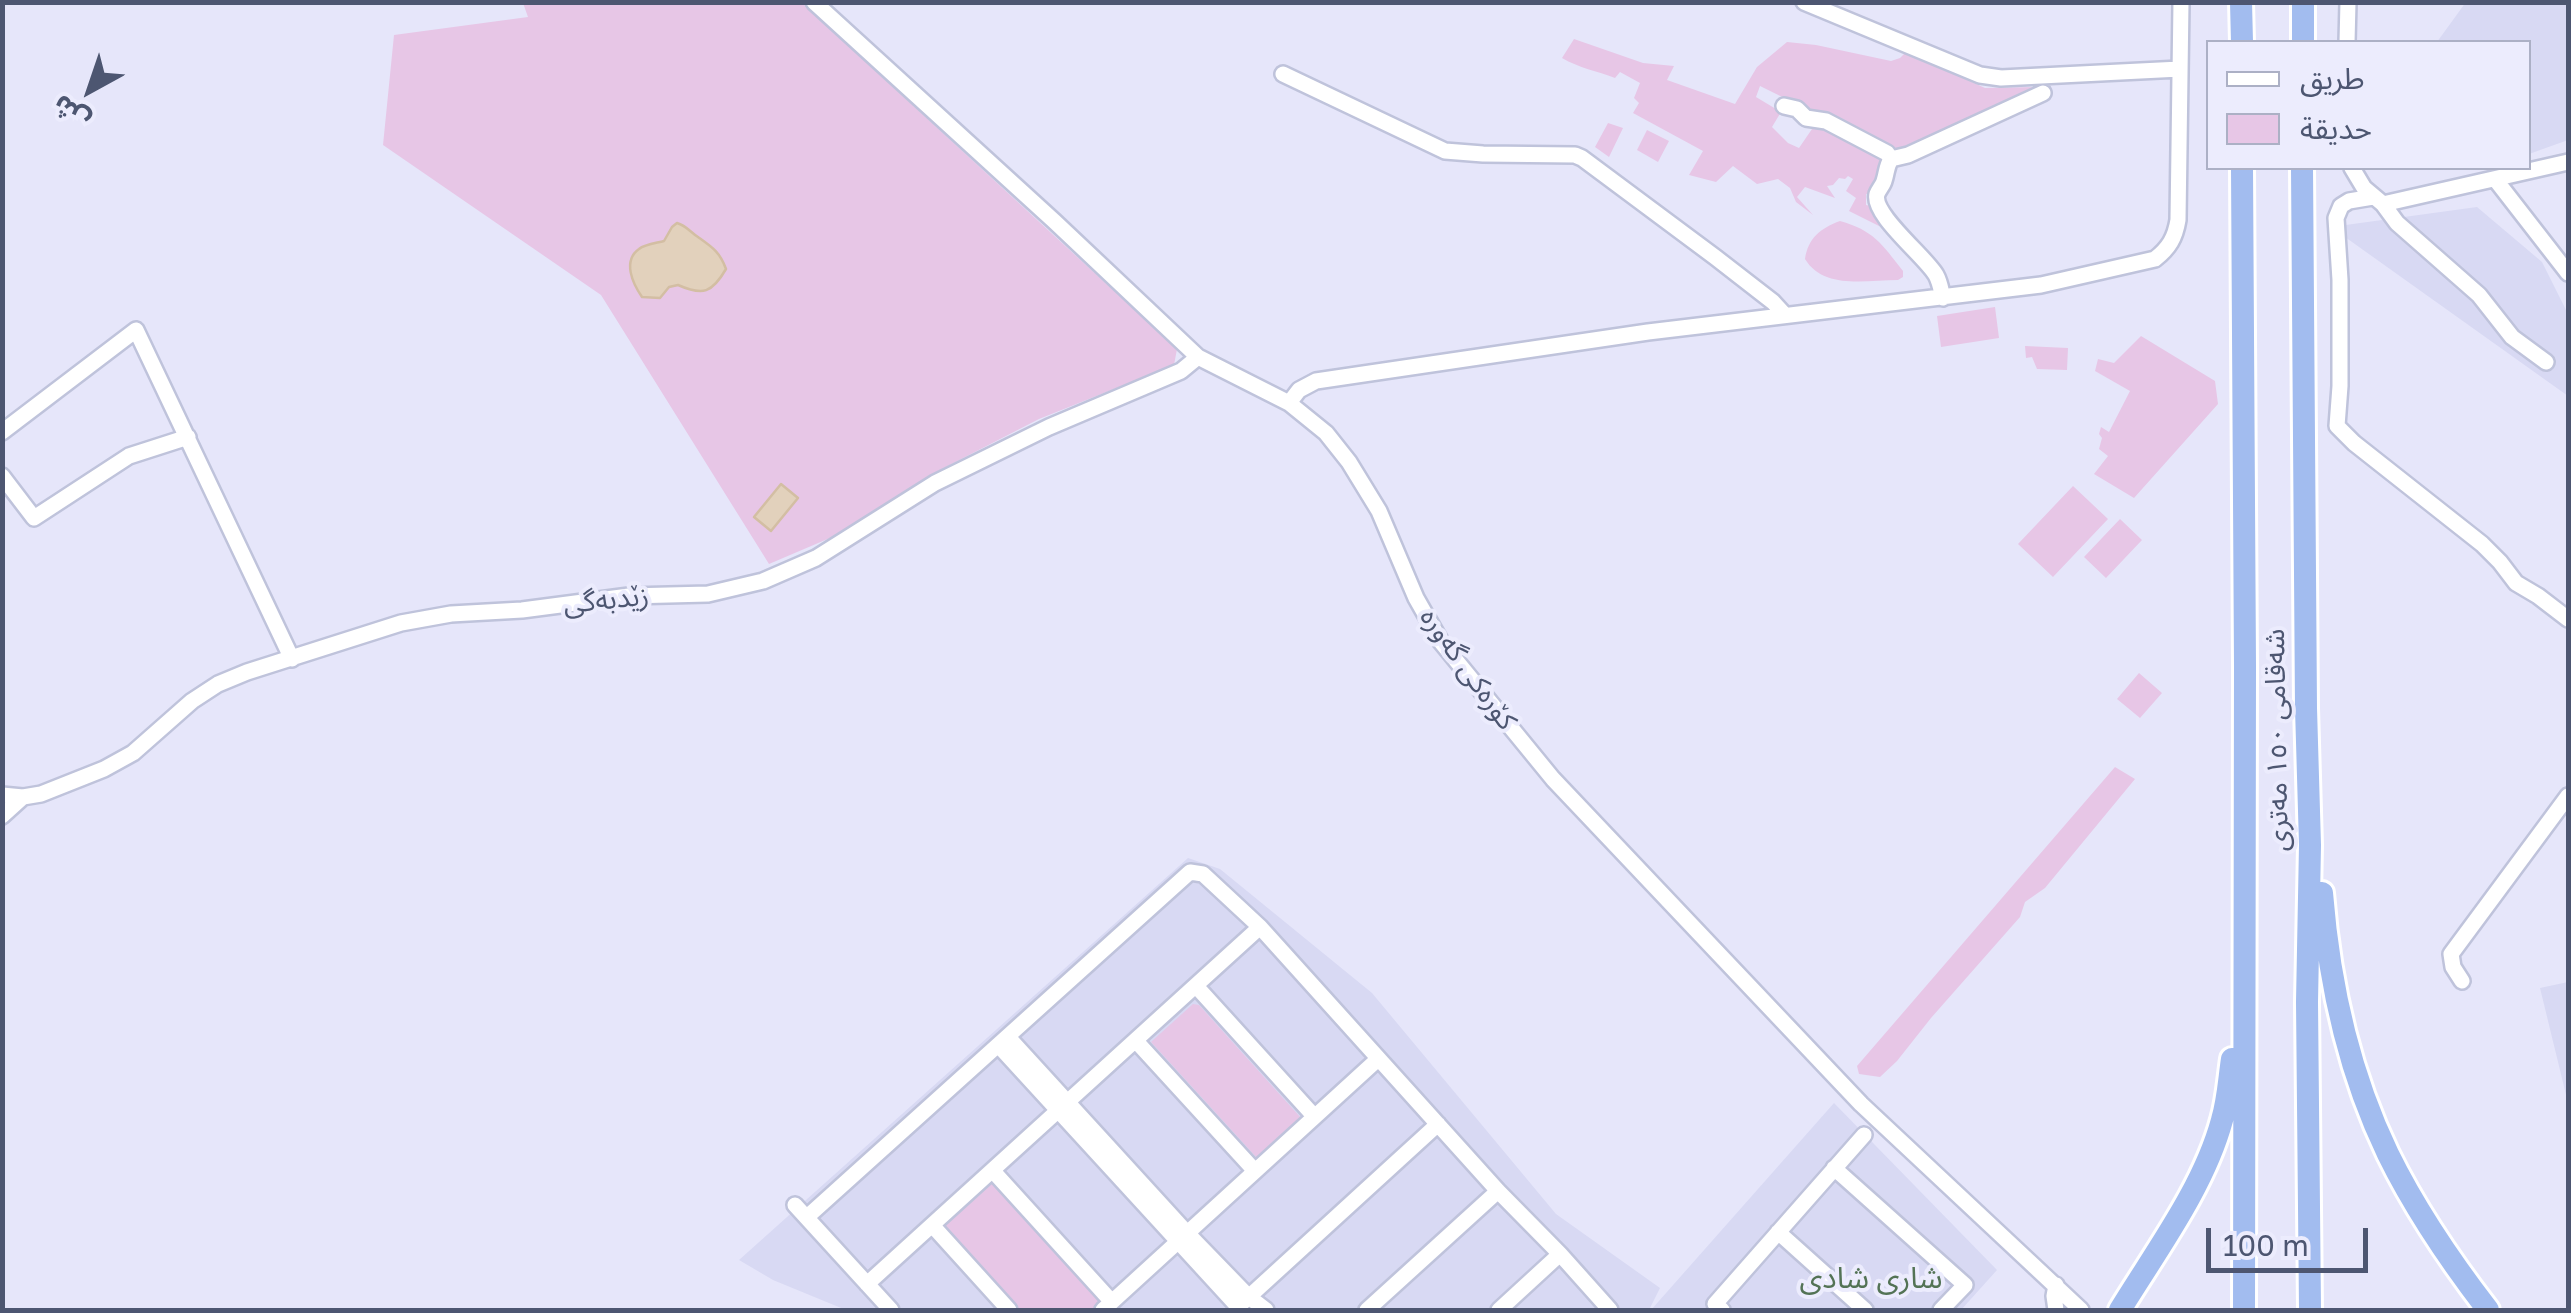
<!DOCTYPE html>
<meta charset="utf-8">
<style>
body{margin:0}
#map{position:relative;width:2571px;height:1313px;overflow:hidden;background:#e6e6fa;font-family:"Golos Text","Noto Sans Arabic",sans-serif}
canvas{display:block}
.frame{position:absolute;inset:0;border:5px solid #4d5671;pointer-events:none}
.legend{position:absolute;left:2206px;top:40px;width:325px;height:130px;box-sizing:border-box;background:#ececfd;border:2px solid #acb0c5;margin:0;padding:12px 18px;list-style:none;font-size:30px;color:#4d5671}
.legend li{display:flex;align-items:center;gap:20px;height:50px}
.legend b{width:50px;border:2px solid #acb0c5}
.north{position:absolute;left:40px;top:40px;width:100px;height:100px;-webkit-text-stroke:8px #ececfd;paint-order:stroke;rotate:220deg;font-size:28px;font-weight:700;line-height:40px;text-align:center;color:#4d5671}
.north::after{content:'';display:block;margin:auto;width:35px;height:45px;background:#4d5671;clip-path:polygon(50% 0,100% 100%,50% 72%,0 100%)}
.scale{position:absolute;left:2206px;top:1228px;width:162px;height:45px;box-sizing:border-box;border:5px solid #4d5671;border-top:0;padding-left:12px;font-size:30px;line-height:35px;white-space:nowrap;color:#4d5671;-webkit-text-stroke:8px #ececfd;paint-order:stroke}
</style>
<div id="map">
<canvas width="2571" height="1313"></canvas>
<div class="frame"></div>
<ul class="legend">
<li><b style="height:12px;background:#fff"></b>طريق</li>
<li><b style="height:28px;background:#e7c6e6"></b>حديقة</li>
</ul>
<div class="north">ش</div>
<div class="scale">100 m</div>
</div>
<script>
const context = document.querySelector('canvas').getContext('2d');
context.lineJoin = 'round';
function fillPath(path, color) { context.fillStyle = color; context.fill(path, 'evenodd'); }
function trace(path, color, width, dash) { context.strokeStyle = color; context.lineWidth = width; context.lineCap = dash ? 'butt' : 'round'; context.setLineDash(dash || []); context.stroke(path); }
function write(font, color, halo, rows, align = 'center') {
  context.font = font + ' "Golos Text","Noto Sans Arabic",sans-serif'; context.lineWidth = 8; context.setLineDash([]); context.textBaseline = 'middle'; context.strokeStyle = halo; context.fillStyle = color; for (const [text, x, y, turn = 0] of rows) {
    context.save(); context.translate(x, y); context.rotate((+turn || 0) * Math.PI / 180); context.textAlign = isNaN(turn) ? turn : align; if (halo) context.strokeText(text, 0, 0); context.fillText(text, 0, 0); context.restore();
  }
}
const residential = new Path2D(`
 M2466,2l102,1v137l-39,14 -1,-112h-91z
 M2477,207l65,55 26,52v82l-237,-169z
 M1188,858l32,11 152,124 184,221 104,74 -11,22h-803l-73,-30 -34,-20z
 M2568,982v121l-28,-115z
 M1834,1103l163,167 -36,40h-310z`);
const green = new Path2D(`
 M523,3h279l375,346 -3,16 -135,54 -101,52 -101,64 -68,29 -168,-269 -218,-150 11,-110 134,-18z
 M1574,39l69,24 31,3 -7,14 68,24 22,-37 30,-25 29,3 75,16 9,-3 6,-6 79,36 51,-1 6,2 -144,65 -138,-68 -4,11 25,15 -9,15 16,16 11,5 13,-19 1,-9 73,38 -13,35 -7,1v11l10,2 46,55 -5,3 -36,-38 -32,-16 7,-13 -10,-7 7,-12 -5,-3 -3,3 -6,-1 -6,7 -6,1 8,12 -30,-11 -8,10 16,18 -17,-13 -6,-14 -12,-9 -21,5 -24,-18 -17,16 -27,-7 14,-24 -70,-38 6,-10 -5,-5 6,-15 -20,-11 -5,6c-18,-7 -36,-10 -53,-20z
 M1608,123l15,5 -14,29 -14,-10z
 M1647,130l22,11 -11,21 -21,-12z
 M1840,221c33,9 42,23 63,50v6l-5,3c-32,0 -74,10 -93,-21 3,-21 16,-31 35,-38z
 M1995,307l4,31 -58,9 -4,-31z
 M2141,336l74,45 3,23 -84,94 -40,-24 14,-18 -9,-7 3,-11 -3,-4 2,-7 8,5 21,-41 -35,-20 3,-12 16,4z
 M2025,346l43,2 -1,22 -30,-1 -5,-12 -6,1z
 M2073,486l35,33 -55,58 -35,-33z
 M2120,519l22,21 -36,38 -22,-21z
 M2139,673l23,20 -22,25 -23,-19z
 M2115,767l20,12 -90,109 -20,14 -5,15 -89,101 -34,43 -17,16 -21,-3 -2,-8z
 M1193,1004l6,1 102,113 -44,40 -106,-116z
 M988,1184h5l108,118 -10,8h-73l-77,-84z`);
const water = new Path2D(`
 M677,223c10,3 13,9 21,14 14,10 22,15 28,32 -14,24 -23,27 -48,16l-9,2 -9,11 -18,-1c-9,-13 -20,-36 -3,-48 6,-5 18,-6 25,-8l8,-14z
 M781,484l17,14 -27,33 -17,-14z`);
const minor = new Path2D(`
 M814,2l240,219 144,136 91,46 37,30 23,29 30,49 37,87 25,44 112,137 308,325 220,206
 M1804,2l176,73 21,3 179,-9
 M2347,42l1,-40
 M1283,74l162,77 38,3 92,1 7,3 133,99 58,45 11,12
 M1784,106l13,3 9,9 20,3 61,32 4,6c-5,8 -4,13 -7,22 -1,4 -5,8 -7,13 -6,20 49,63 59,81 4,7 5,15 7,23
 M1891,159l17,-4 135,-62
 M2352,168l12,20 19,16 14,19 82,72 33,42 34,25
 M2495,179l73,94
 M2373,197l-24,4 -8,5 -5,12 4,62v106l-3,40 17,17 128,101 18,18 16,21 22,13 30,23
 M2383,204l185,-42
 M1289,403l10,-13 17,-9 332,-49 393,-47 114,-26c14,-11 20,-21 23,-39l3,-218
 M2,432l134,-102 156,329
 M2,476l32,42 95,-62 59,-19
 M2,795l21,2 18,-3 63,-25 29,-16 59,-52 26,-17 29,-12 154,-49 50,-9 71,-4 107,-14 79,-2 55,-13 53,-23 119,-75 114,-56 132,-56 17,-14
 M2,816l21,-19
 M2462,981l-9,-14 -2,-13 117,-158
 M1196,986l118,130
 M1008,1037l180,197 61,63 17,13
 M1136,1041l119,130
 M999,1046l242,264
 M1834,1168l131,117 -24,25
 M993,1171l119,131
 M795,1205l96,105
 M807,1217l383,-345 13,2 57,53 238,264 62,63 50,56
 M932,1225l77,85
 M1778,1232l87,78
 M867,1284l393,-357
 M2056,1285l-2,11 2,14
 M1241,1304l197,-180
 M1103,1310l275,-251
 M1367,1310l131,-119
 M1499,1310l61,-56
 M1722,1310l-7,-6 149,-169`);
const highway = new Path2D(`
 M2241,2l1,40
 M2303,42v-40
 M2242,168l3,499 -1,643
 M2302,168l4,540 4,137 -3,157 3,308
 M2322,893c7,89 27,180 66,261 27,55 63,108 100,156
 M2120,1310c36,-59 84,-123 102,-190 6,-20 7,-41 10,-61`);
const streetNames = [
 ["زێدبەگی",606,600,-6],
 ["کۆرەکی گەورە",1468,669,54],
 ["شەقامی ١٥٠ مەتری",2277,740,-91]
];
const neighbourhoodNames = [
 ["شاری شادی",1871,1278]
];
fillPath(residential, '#d8d9f3');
fillPath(green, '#e7c6e6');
fillPath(water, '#e2d1bc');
trace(water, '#d3bea3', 2.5);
trace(minor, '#bfc3db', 20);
trace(highway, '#fff', 28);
trace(minor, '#fff', 15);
trace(highway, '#a2bcef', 22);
write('28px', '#4d5671', '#ececfd', streetNames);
write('30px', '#537355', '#ececfd', neighbourhoodNames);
</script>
